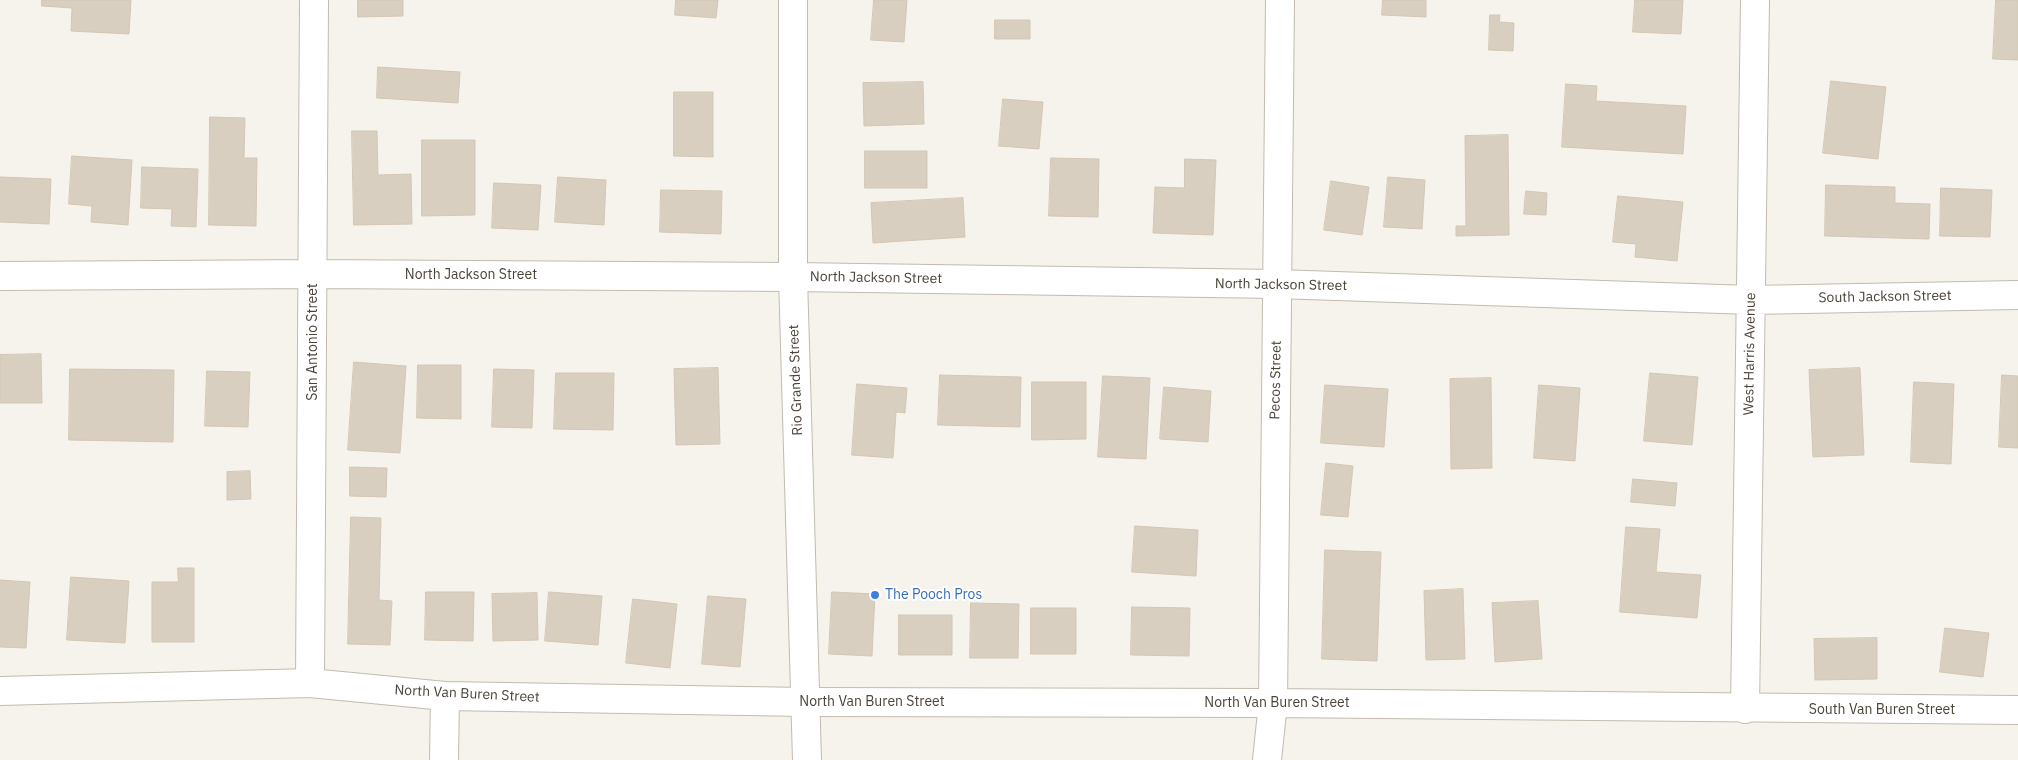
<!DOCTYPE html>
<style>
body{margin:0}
canvas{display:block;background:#f6f3ec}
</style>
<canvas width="2018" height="760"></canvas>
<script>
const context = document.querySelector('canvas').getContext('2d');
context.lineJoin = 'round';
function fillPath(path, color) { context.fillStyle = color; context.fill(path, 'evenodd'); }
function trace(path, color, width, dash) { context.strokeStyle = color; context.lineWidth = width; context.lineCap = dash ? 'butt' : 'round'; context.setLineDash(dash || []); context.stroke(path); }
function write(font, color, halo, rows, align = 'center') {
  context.font = font + ' "IBM Plex Sans",sans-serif'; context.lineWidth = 4; context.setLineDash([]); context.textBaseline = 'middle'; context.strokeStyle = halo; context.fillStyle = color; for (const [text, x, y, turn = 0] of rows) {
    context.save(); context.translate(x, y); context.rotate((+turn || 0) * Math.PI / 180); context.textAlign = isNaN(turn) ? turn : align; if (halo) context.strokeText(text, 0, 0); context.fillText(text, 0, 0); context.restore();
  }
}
const building = new Path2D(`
 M42,0h89l-2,34 -58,-3 1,-23 -30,-2z
 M358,0h45v16l-45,1z
 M676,0h42l-2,18 -41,-3z
 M874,0h33l-3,42 -33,-2z
 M1383,0h43v17l-44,-2z
 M1635,0h48l-2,34 -48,-2z
 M1996,0h22v60l-25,-1z
 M1490,15h10l-1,7 15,1 -1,28 -24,-1z
 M995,20h35v19h-35z
 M378,67l82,5 -2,31 -81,-5z
 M1831,81l55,6 -8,72 -55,-6z
 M923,82l1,42 -60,2 -1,-43z
 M1566,84l31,2 -1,15 90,5 -3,48 -121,-7z
 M674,92h39v65l-39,-1z
 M1003,99l40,3 -4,47 -40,-3z
 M210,117l35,1 -1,40h13l-1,68 -47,-1z
 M352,131h25l1,44 33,-1 1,50 -58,1z
 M1508,135l1,100 -53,1v-10h10l-1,-90z
 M422,140h53v75l-53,1z
 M865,151h62v37h-62z
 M72,156l60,4 -4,65 -37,-3 1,-16 -23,-2z
 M1051,158l48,1 -1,58 -49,-1z
 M1185,159l31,1 -3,75 -60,-2 2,-46 29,1z
 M142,167l56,2 -2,58 -25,-1 1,-17 -31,-1z
 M0,177l51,2 -2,45 -49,-2z
 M558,177l48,3 -2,45 -49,-3z
 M1388,177l37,3 -3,49 -38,-2z
 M1331,181l38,6 -7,48 -38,-5z
 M494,183l47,2 -3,45 -46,-2z
 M1826,185l69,2v16l35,1 -1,35 -104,-3z
 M1941,188l51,2 -2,47 -50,-1z
 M661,190l61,1 -1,43 -61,-2z
 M1526,191l21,2 -1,22 -22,-1z
 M1618,196l65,6 -6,59 -42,-4 1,-13 -23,-2z
 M963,198l2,39 -92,6 -2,-40z
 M41,354l1,49h-42v-48z
 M354,362l52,4 -6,87 -52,-3z
 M418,365h43v54l-44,-1z
 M718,368l2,76 -44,1 -2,-76z
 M1860,368l4,87 -51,2 -4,-87z
 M70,369l104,1 -1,72 -104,-2z
 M494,369l40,1 -2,58 -40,-1z
 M207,371l43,1 -2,55 -43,-1z
 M556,373h58l-1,57 -59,-1z
 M1650,373l48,4 -6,68 -48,-4z
 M940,375l81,2 -1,50 -82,-2z
 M2002,375l16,1v72l-19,-1z
 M1103,376l47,2 -4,81 -48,-2z
 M1491,378l1,90 -41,1 -1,-90z
 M1032,382h54v57l-54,1z
 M1914,382l40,2 -3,80 -40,-2z
 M857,384l50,4 -2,25 -9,-1 -3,46 -41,-3z
 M1325,385l63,4 -4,58 -63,-4z
 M1539,385l41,3 -5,73 -41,-3z
 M1164,387l47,4 -3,51 -48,-3z
 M1326,463l27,3 -5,51 -27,-2z
 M350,467l37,1 -1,29 -36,-1z
 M250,471l1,28 -24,1v-28z
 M1633,479l44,4 -2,23 -44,-4z
 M351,517l30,1 -2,82 13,1 -2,44 -42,-1z
 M1135,526l63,4 -2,46 -64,-4z
 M1626,527l34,2 -4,43 45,3 -4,43 -77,-6z
 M1325,550l56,2 -4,109 -55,-2z
 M178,568h16v74h-42v-60h26z
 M71,577l58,4 -4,62 -58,-3z
 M0,580l30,2 -4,66 -26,-1z
 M1463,589l2,70 -39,1 -2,-69z
 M426,592h48l-1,49 -48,-1z
 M549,592l53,4 -4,49 -53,-4z
 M832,592l43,2 -3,62 -43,-2z
 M537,593l1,47 -45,1 -1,-47z
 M708,596l38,3 -6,68 -38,-3z
 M633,599l44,5 -7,64 -44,-5z
 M1538,601l4,58 -47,3 -3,-59z
 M971,603l48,1 -1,54h-48z
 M1132,607l58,1 -1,48 -58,-1z
 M1031,608h45v46h-45z
 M899,615h53v40h-53z
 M1945,628l44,5 -6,44 -43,-5z
 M1877,638v41l-62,1 -1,-41z`);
const minor = new Path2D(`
 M793,0v277l14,483
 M0,276l313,-2 480,3 484,7 474,16 267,-5
 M310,683l4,-683
 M1745,709l10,-709
 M444,760l1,-64`);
const tertiary = new Path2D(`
 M0,691l310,-8 135,13 360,6 468,1 745,7
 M1267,760l6,-57 7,-703`);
const markers = [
 [875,595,5,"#3f7fe0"]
];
const streetNames = [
 ["North Jackson Street",471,275],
 ["North Jackson Street",876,278,1],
 ["North Jackson Street",1281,285,1],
 ["South Jackson Street",1885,297,-1],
 ["San Antonio Street",313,342,-90],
 ["West Harris Avenue",1750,354,-89],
 ["Rio Grande Street",796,380,-92],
 ["Pecos Street",1276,380,-89],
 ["North Van Buren Street",467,694,3],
 ["North Van Buren Street",872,702],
 ["North Van Buren Street",1277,703],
 ["South Van Buren Street",1882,710]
];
const shopNames = [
 ["The Pooch Pros",885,595]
];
fillPath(building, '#d8cfc1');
trace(building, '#d3c7b4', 1);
trace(minor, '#c2bbae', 30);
trace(tertiary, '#c2bbae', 30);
trace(minor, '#fff', 28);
trace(tertiary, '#fff', 28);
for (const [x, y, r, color] of markers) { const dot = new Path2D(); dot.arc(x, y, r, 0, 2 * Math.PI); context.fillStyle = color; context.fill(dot); trace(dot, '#fff', 2); }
write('14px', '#4b4439', '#fff', streetNames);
write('14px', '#366cbe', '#fff', shopNames, 'left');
</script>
